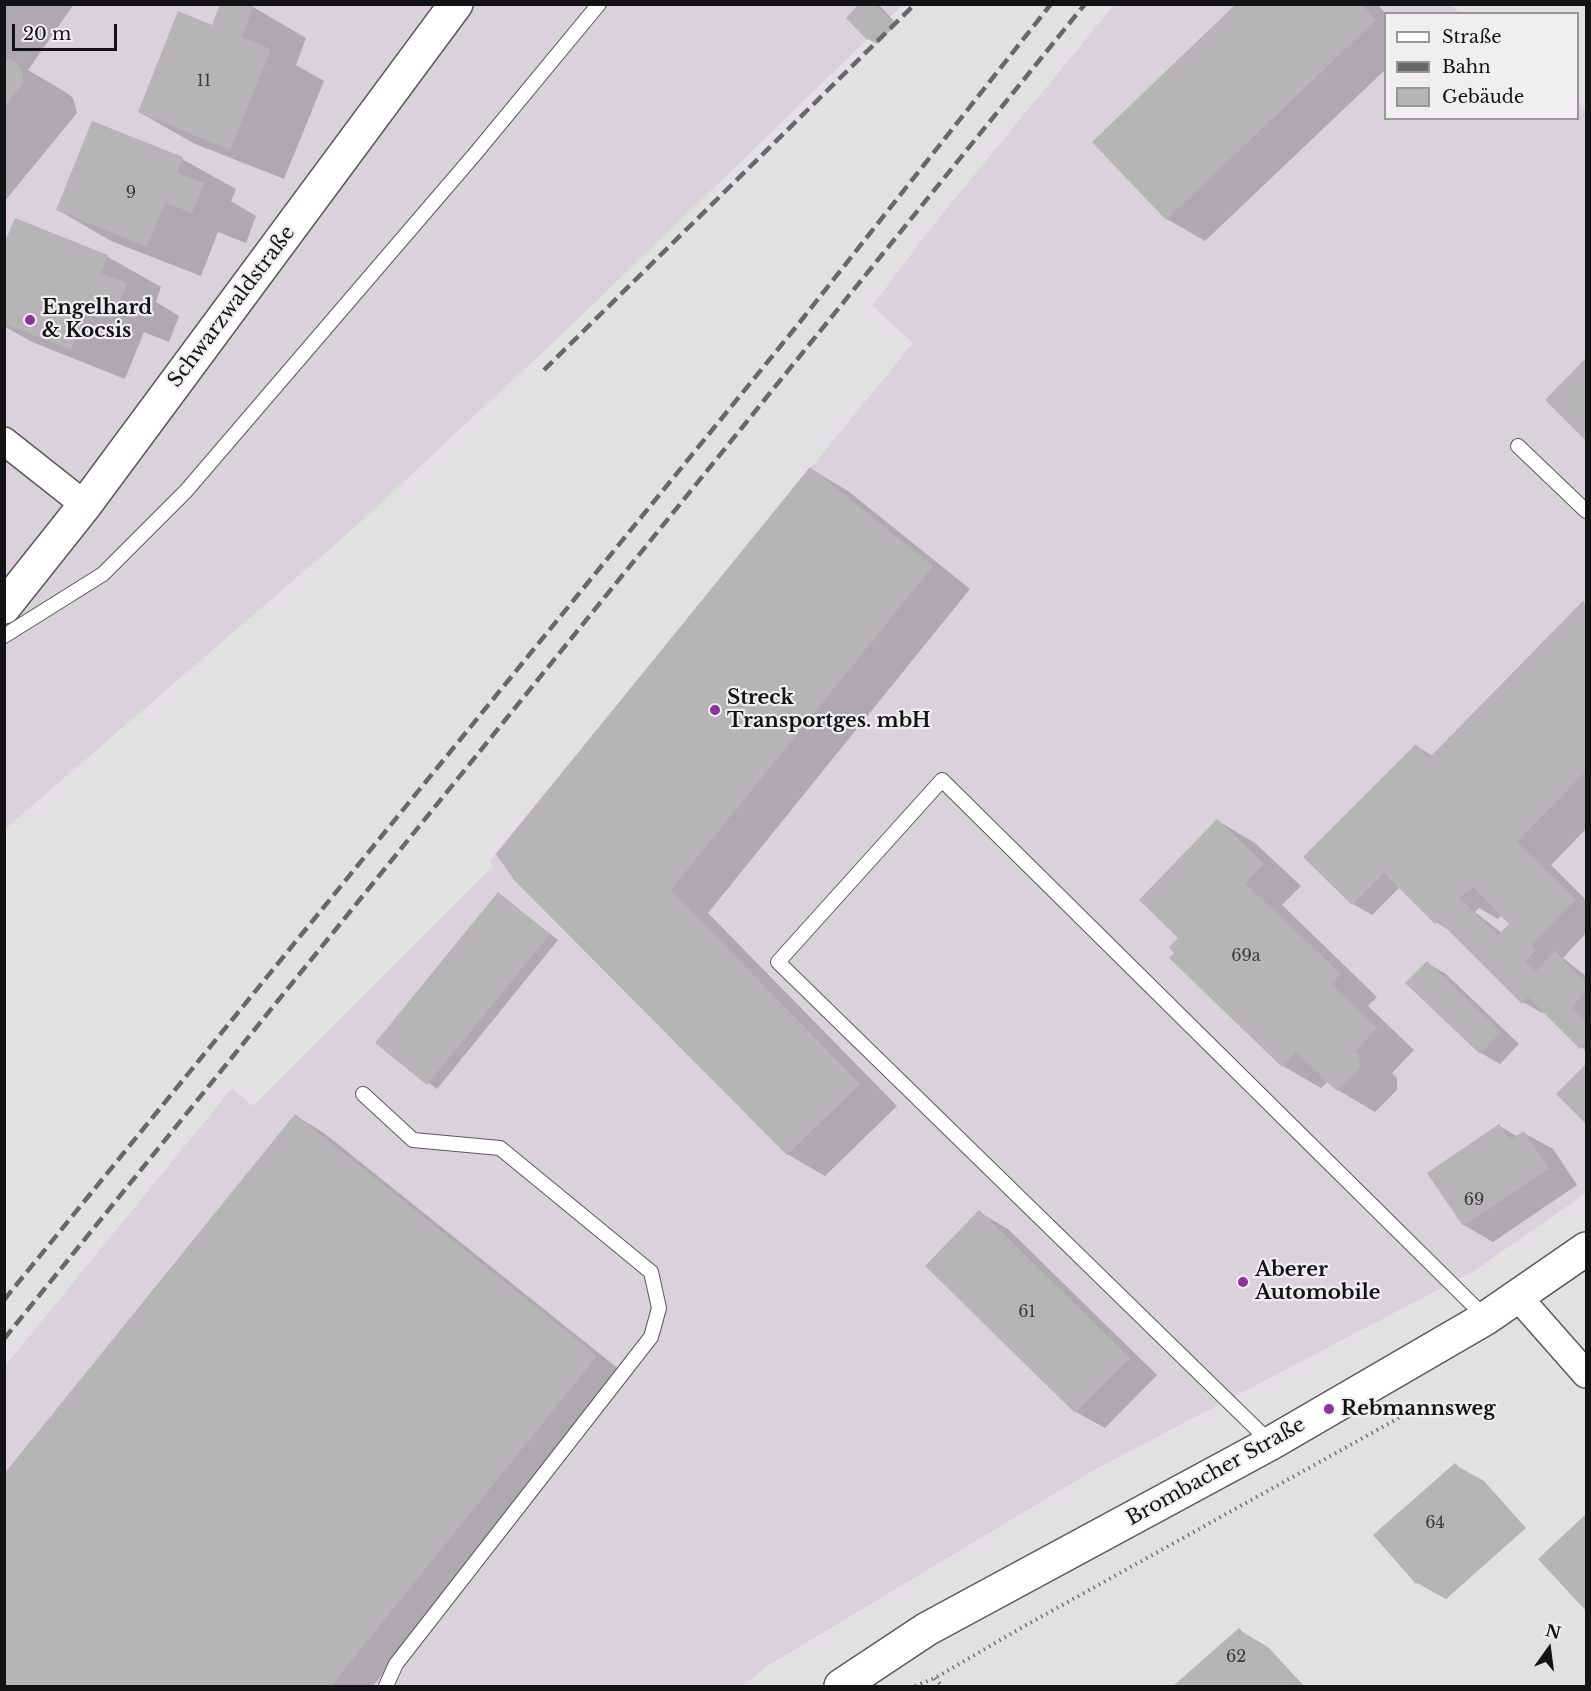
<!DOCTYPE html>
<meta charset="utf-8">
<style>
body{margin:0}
#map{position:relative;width:1591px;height:1691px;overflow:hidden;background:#e3e0e4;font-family:"Libre Baskerville",serif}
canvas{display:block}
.frame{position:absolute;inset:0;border:6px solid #131214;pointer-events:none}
.legend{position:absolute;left:1384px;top:12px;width:195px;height:108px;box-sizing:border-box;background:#f1eef1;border:2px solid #989699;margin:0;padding:8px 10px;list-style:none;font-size:18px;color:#131214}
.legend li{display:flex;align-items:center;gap:12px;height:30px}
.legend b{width:30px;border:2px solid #989699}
.north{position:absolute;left:1519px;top:1619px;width:60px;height:60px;-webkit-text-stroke:4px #f1eef1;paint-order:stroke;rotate:14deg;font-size:16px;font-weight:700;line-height:24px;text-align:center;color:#131214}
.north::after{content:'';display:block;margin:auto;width:21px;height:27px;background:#131214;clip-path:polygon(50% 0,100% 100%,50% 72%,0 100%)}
.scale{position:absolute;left:12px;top:24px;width:105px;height:27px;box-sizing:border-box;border:3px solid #131214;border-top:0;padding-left:8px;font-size:18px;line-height:21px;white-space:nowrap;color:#131214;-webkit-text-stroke:4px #f1eef1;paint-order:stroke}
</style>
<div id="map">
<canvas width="1591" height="1691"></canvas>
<div class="frame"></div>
<ul class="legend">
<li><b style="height:8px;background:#fff"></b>Straße</li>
<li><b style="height:8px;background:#686769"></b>Bahn</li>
<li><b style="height:16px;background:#b7b4b7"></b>Gebäude</li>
</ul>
<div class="north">N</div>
<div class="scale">20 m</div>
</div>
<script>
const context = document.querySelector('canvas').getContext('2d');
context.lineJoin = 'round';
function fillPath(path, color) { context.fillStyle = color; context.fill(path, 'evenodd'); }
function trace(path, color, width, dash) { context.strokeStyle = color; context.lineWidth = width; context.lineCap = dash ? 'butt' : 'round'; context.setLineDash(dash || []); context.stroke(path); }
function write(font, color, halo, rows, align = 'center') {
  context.font = font + ' "Libre Baskerville",serif'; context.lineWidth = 4.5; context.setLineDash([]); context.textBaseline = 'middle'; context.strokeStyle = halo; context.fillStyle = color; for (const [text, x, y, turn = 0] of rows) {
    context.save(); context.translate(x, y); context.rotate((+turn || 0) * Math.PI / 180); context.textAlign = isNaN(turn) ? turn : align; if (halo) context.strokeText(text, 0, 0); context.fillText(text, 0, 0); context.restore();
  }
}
const built = new Path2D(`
 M5,5h898l-327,316 -223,208 -348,300z
 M1114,5h335l12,8 -75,1v104h192v-15l8,7v1083l-112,78 -380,199 -325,195 -27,21h-737v-320l227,-278 21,18 240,-240 -4,-5 424,-518 -41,-37 62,-82z`);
const shadow = new Path2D(`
 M4,4h66l2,3 -44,63 39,23 6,5 4,15 -73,89z
 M221,4l32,3 53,31 -10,27 28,16 -40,98 -91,-36 -54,-31 74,-85z
 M861,4h17l19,20 -20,20 -9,-5 -20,-21z
 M1238,4h139l9,10v55l-181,172 -38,-22z
 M182,159l54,30 -5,12 25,15 -10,27 -28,-11 -17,44 -90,-35 -53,-31z
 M16,220l92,37 53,30 -5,15 23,14 -10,26 -25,-10 -19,47 -93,-37 -28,-16v-78z
 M1586,360v78l-39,-38z
 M811,469l37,22 122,98 -262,324 189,193 -72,70 -38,-22 -272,-275z
 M1583,603l3,2v224l-35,36 35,35v33l-23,25 23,18v75l-42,-40 -2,2 -19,-11 -71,-70 -16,-10 -36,-35 -28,28 -19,-11 63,-158 17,10zM1479,908l19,11 4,-4 9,9 -9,9 -27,-21z
 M1218,821l37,22 46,43 -19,19 95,92 -9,9 46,44 -22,23 5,5v12l-22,22 -37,-22 -10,-9 -7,7 -38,-22 -107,-113z
 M498,894l60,46 -121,149 -60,-46z
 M1427,963l19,11 73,70 -19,20 -19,-11z
 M1586,1066v56l-28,-28z
 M296,1116l28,17 301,241 -252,312h-369v-209z
 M1500,1126l18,11 6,-4 29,16 24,36 -84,57 -29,-17z
 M979,1212l29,17 149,146 -52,53 -29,-16z
 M1455,1465l29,16 42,47 -80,71 -29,-16z
 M1586,1516v93l-46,-50z
 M1239,1630l29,17 36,39h-128z`);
const building = new Path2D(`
 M220,4l34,1 -12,32 29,12 -41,101 -92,-38 40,-101 34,14z
 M859,4h16l14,14 -22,22 -21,-22z
 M1236,4h126l14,16 -210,200 -74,-78z
 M5,59l8,1 7,6 4,16 -19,24z
 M92,121l91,36 -6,16 27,10 -12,30 -27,-10 -18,44 -91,-37z
 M15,218l93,37 -7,18 26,11 -12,28 -25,-10 -19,48 -67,-27v-79z
 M1586,358v83l-41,-41z
 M810,467l123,99 -262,324 189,194 -73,71 -273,-275 -18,-26z
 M1583,601l3,4v166l-69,71 59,57 -45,46 5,5 -11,12 11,9 19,-20 31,32v9l-14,15 14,15v20l-6,7 -52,-52 -6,7 -84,-84 -3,4 -51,-51 -32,32 -49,-48 113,-113 13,14zM1473,887l36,37 -11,11 -39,-37z
 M1217,819l47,45 -19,19 96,91 -10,10 46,44 -22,23 4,4 1,13 -23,23 -41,-39 -14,15 -113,-109 5,-5 -5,-6 9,-9 -39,-38z
 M498,892l52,42 -123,151 -52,-42z
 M1427,961l74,71 -21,22 -75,-71z
 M1586,1064v60l-30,-30z
 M295,1114l302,242 -266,330h-327v-212z
 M1499,1124l11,16 14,-9 25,37 -86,58 -36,-53z
 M979,1210l151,148 -55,55 -150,-147z
 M1455,1463l43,48 -82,73 -43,-49z
 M1586,1514v97l-48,-52z
 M1239,1628l53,58h-119z`);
const path = new Path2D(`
 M935,1678l7,8
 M915,1686l20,-8 86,-50 376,-209 17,-16`);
const lane = new Path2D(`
 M1518,446l68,65
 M4,636l99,-62 83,-83 289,-337 124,-150
 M363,1094l50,46 87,8 151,124 8,36 -8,29 -255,327 -10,22
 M1271,1443l-493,-481 164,-182 544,538`);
const street = new Path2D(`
 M4,441l81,64
 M1518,1297l68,77`);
const secondary = new Path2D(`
 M4,607l81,-102 371,-501
 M841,1686l86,-57 344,-186 215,-125 100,-69`);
const rail = new Path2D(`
 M544,370l371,-366
 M4,1300l792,-973 255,-323
 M4,1339l1081,-1335`);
const markers = [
 [30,320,6,"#8d339e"],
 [715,710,6,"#8d339e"],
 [1243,1282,6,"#8d339e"],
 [1329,1409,6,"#8d339e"]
];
const numberNames = [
 ["11",204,81],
 ["9",131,193],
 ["69a",1246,956],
 ["69",1474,1200],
 ["61",1027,1312],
 ["64",1435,1523],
 ["62",1236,1657]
];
const streetNames = [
 ["Schwarzwaldstraße",232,307,-53],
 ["Brombacher Straße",1216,1472,-29]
];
const poiNames = [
 ["Engelhard",42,308],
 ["& Kocsis",42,331],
 ["Streck",727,698],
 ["Transportges. mbH",727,721],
 ["Aberer",1255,1270],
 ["Automobile",1255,1293],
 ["Rebmannsweg",1341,1409]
];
fillPath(built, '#dad2db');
fillPath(shadow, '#0003');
fillPath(building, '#b7b4b7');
trace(lane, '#5a585b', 16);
trace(street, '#5a585b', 30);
trace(secondary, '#5a585b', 36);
trace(path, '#727073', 4, [1.5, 4.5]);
trace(lane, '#fff', 14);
trace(street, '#fff', 27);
trace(secondary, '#fff', 33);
trace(rail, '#686769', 4.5, [12, 6]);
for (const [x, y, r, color] of markers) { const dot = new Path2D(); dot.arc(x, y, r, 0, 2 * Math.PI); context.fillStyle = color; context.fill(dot); trace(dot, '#f1eef1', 2); }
write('16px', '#3c3a3d', null, numberNames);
write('20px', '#131214', '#f1eef1', streetNames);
write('bold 20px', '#131214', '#f1eef1', poiNames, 'left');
</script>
